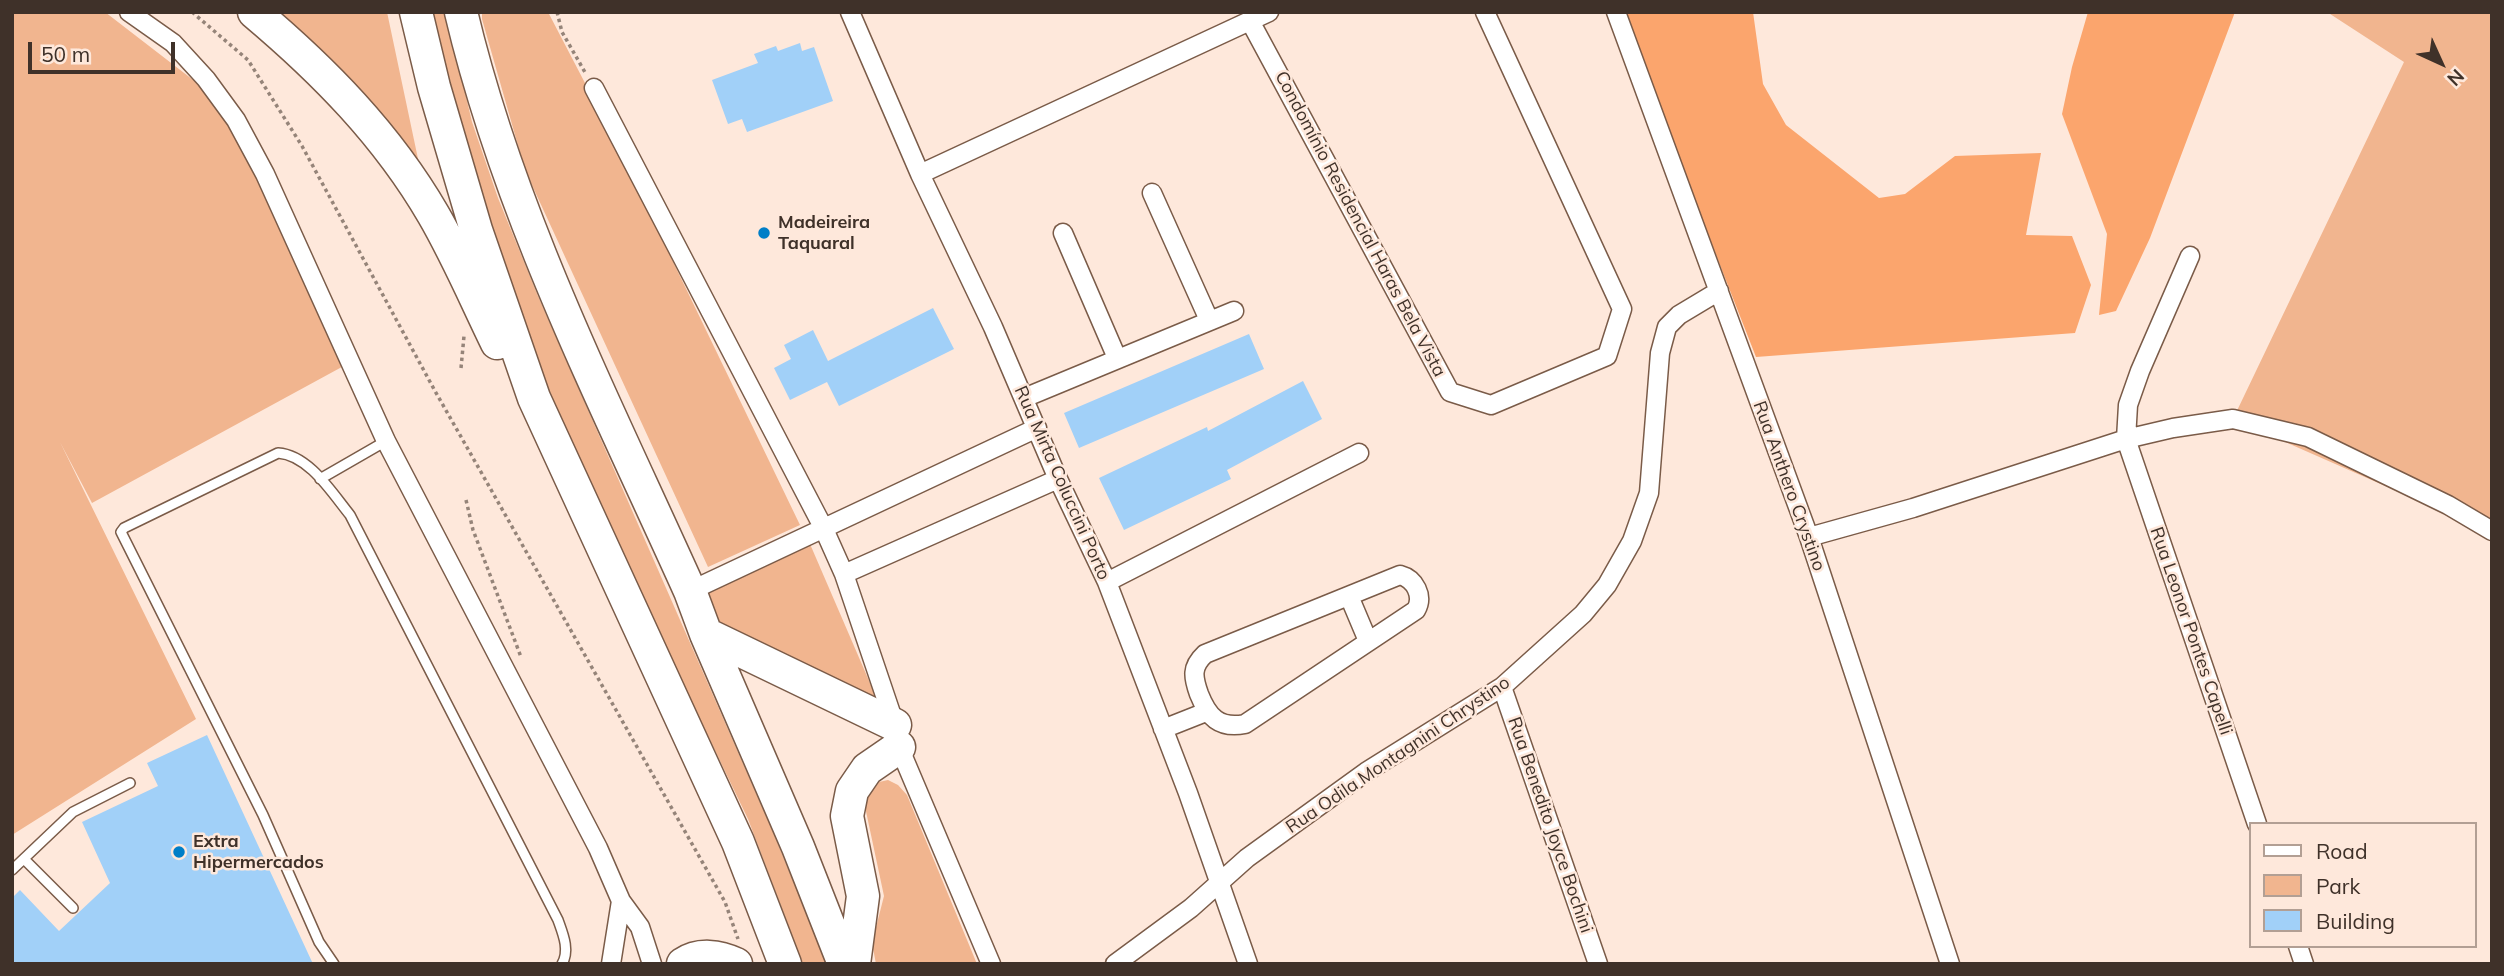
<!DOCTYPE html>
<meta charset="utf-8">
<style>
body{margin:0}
#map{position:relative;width:2504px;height:976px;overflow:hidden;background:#fee8db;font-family:Mulish,sans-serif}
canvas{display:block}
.frame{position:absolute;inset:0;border:14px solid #3f3129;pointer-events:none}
.legend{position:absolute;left:2249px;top:822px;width:228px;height:126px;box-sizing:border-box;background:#fee8db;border:2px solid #b29f94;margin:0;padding:9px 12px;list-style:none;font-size:21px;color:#3f3129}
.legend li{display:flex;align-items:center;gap:14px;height:35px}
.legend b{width:35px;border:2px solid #b29f94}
.north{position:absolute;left:2406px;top:28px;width:70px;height:70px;-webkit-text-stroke:5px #fee8db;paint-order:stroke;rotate:135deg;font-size:19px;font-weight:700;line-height:28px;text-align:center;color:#3f3129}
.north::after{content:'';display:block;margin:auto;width:24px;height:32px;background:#3f3129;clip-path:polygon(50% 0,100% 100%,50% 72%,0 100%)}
.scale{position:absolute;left:28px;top:42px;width:147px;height:32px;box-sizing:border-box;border:4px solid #3f3129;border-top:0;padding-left:9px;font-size:21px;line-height:24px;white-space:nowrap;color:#3f3129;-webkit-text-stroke:5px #fee8db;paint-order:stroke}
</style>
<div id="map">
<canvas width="2504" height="976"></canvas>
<div class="frame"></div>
<ul class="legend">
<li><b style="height:9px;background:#fff"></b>Road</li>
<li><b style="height:19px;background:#f1b58f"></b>Park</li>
<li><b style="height:19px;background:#a1d0f8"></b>Building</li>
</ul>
<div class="north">N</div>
<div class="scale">50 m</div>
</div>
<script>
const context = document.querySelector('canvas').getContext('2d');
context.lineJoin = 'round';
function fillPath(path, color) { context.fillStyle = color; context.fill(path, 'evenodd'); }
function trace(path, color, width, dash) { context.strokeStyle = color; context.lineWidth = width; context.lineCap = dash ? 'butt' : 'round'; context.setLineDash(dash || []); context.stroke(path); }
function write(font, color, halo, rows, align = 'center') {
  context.font = font + ' Mulish,sans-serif'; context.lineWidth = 5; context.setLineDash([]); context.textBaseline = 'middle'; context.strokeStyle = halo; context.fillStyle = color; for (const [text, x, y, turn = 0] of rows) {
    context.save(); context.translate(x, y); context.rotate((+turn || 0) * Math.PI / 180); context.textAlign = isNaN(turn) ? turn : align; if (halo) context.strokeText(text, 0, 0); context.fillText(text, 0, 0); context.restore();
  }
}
const green = new Path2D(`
 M12,12h93l118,91 128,259 -259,141 -32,-61 136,277 -184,116z
 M271,12h116l34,161 -114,-136z
 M426,12h20l26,110 26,76 40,98 235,536 54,132h-24l-55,-145 -178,-369 -61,-150z
 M482,12h66l62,119 190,394 -92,42 -183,-397 -43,-151z
 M2327,12h165v521l-259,-114 171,-357z
 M810,544l66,153 -154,-67 -20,-36z
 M888,780l10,5 9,10 70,169h-101l-4,-21 12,-47 -20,-94 15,-20z`);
const forest = new Path2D(`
 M1621,12h132l10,72 23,41 93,73 26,-4 50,-38 86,-3 -15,82 46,1 19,49 -16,48 -319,24z
 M2088,12h147l-85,226 -34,73 -17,4 8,-81 -45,-120 10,-47z`);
const building = new Path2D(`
 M800,43l2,8 12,-4 19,54 -86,31 -5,-13 -14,5 -16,-44 46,-17 -4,-9 22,-8 2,5z
 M933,308l21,41 -115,57 -12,-24 -37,18 -16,-32 17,-9 -7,-14 29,-15 15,31z
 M1249,334l15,35 -185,79 -15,-35z
 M1303,381l19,38 -95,51 4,9 -107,51 -25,-52 108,-51 1,4z
 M207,735l106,229h-301v-66l8,-8 39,41 51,-48 -28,-61 76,-36 -11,-23z`);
const path = new Path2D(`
 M192,12l56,48 54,86 133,245 290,511 13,37
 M557,12l5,20 24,42
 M461,368l3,-32
 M466,500l7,30 48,127`);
const lane = new Path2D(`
 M320,479l66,-38
 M24,859l49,49
 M12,870l61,-58 57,-29
 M334,964l-15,-22 -56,-127 -142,-283 3,-4 154,-75c31,2 54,40 72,62l208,405c5,14 12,30 4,44`);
const street = new Path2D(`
 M129,12l44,31 33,36 30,41 29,54 121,267 212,407 23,53 19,26 12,37
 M850,12l70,162 73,153 65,152 49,103 81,211 60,171
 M1616,12l193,525 141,427
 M1250,21l200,371 41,13 116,-49 15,-47 -137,-297
 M594,88l229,439 21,47 51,151 4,22 92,217
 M920,174l349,-162
 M1152,193l57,127
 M1063,233l54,125
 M2190,256l-50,115 -12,34 -2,34 131,385
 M1024,398l210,-87
 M1809,537l104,-29 213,-69 47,-11 60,-9 75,18 140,68 44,26
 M844,574l214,-95
 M1400,575c15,4 24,21 16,35l-171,114c-26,5 -37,-7 -46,-30 -6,-17 -8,-27 6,-40z
 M1107,582l252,-129
 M690,591l347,-163
 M1349,596l19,45
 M1502,687l96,277
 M1163,729l43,-17
 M2298,946l6,18
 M611,964l10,-63
 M1115,964l76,-56 56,-50 119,-86 136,-85 81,-73 24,-29 25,-44 17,-48 11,-140 7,-26 12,-12 40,-24`);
const highway = new Path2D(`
 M254,12c70,59 133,123 179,202 24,41 43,86 64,129
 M416,12l18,75 42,143 58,168 204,444 47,122
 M461,12c48,203 144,390 229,579l16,43 92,213 46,117
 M706,634l189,91
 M683,964c16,-11 36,-8 53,0
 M854,964l9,-68 -16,-80 5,-25 15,-22 32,-22`);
const markers = [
 [764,233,7,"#007ec7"],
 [179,852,7,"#007ec7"]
];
const poiNames = [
 ["Madeireira",778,223],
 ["Taquaral",778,244],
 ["Extra",193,842],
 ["Hipermercados",193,863]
];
const streetNames = [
 ["Condomínio Residencial Haras Bela Vista",1360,224,62],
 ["Rua Mirta Coluccini Porto",1062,483,66],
 ["Rua Anthero Crystino",1789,486,70],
 ["Rua Leonor Pontes Capelli",2191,631,71],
 ["Rua Odila Montagnini Chrystino",1398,755,-34],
 ["Rua Benedito Joyce Bochini",1550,825,71]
];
fillPath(green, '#f1b58f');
fillPath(forest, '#fba56d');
fillPath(building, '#a1d0f8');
trace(lane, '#7a5b48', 12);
trace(street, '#7a5b48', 21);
trace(highway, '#7a5b48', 35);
trace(path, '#958479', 3.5, [3.5, 3.5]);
trace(lane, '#fff', 9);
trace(street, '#fff', 18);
trace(highway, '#fff', 32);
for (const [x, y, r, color] of markers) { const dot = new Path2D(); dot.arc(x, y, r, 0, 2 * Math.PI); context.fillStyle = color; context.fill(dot); trace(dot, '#fee8db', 2.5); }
write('bold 18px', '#3f3129', '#fee8db', poiNames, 'left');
write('18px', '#3f3129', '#fee8db', streetNames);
</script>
